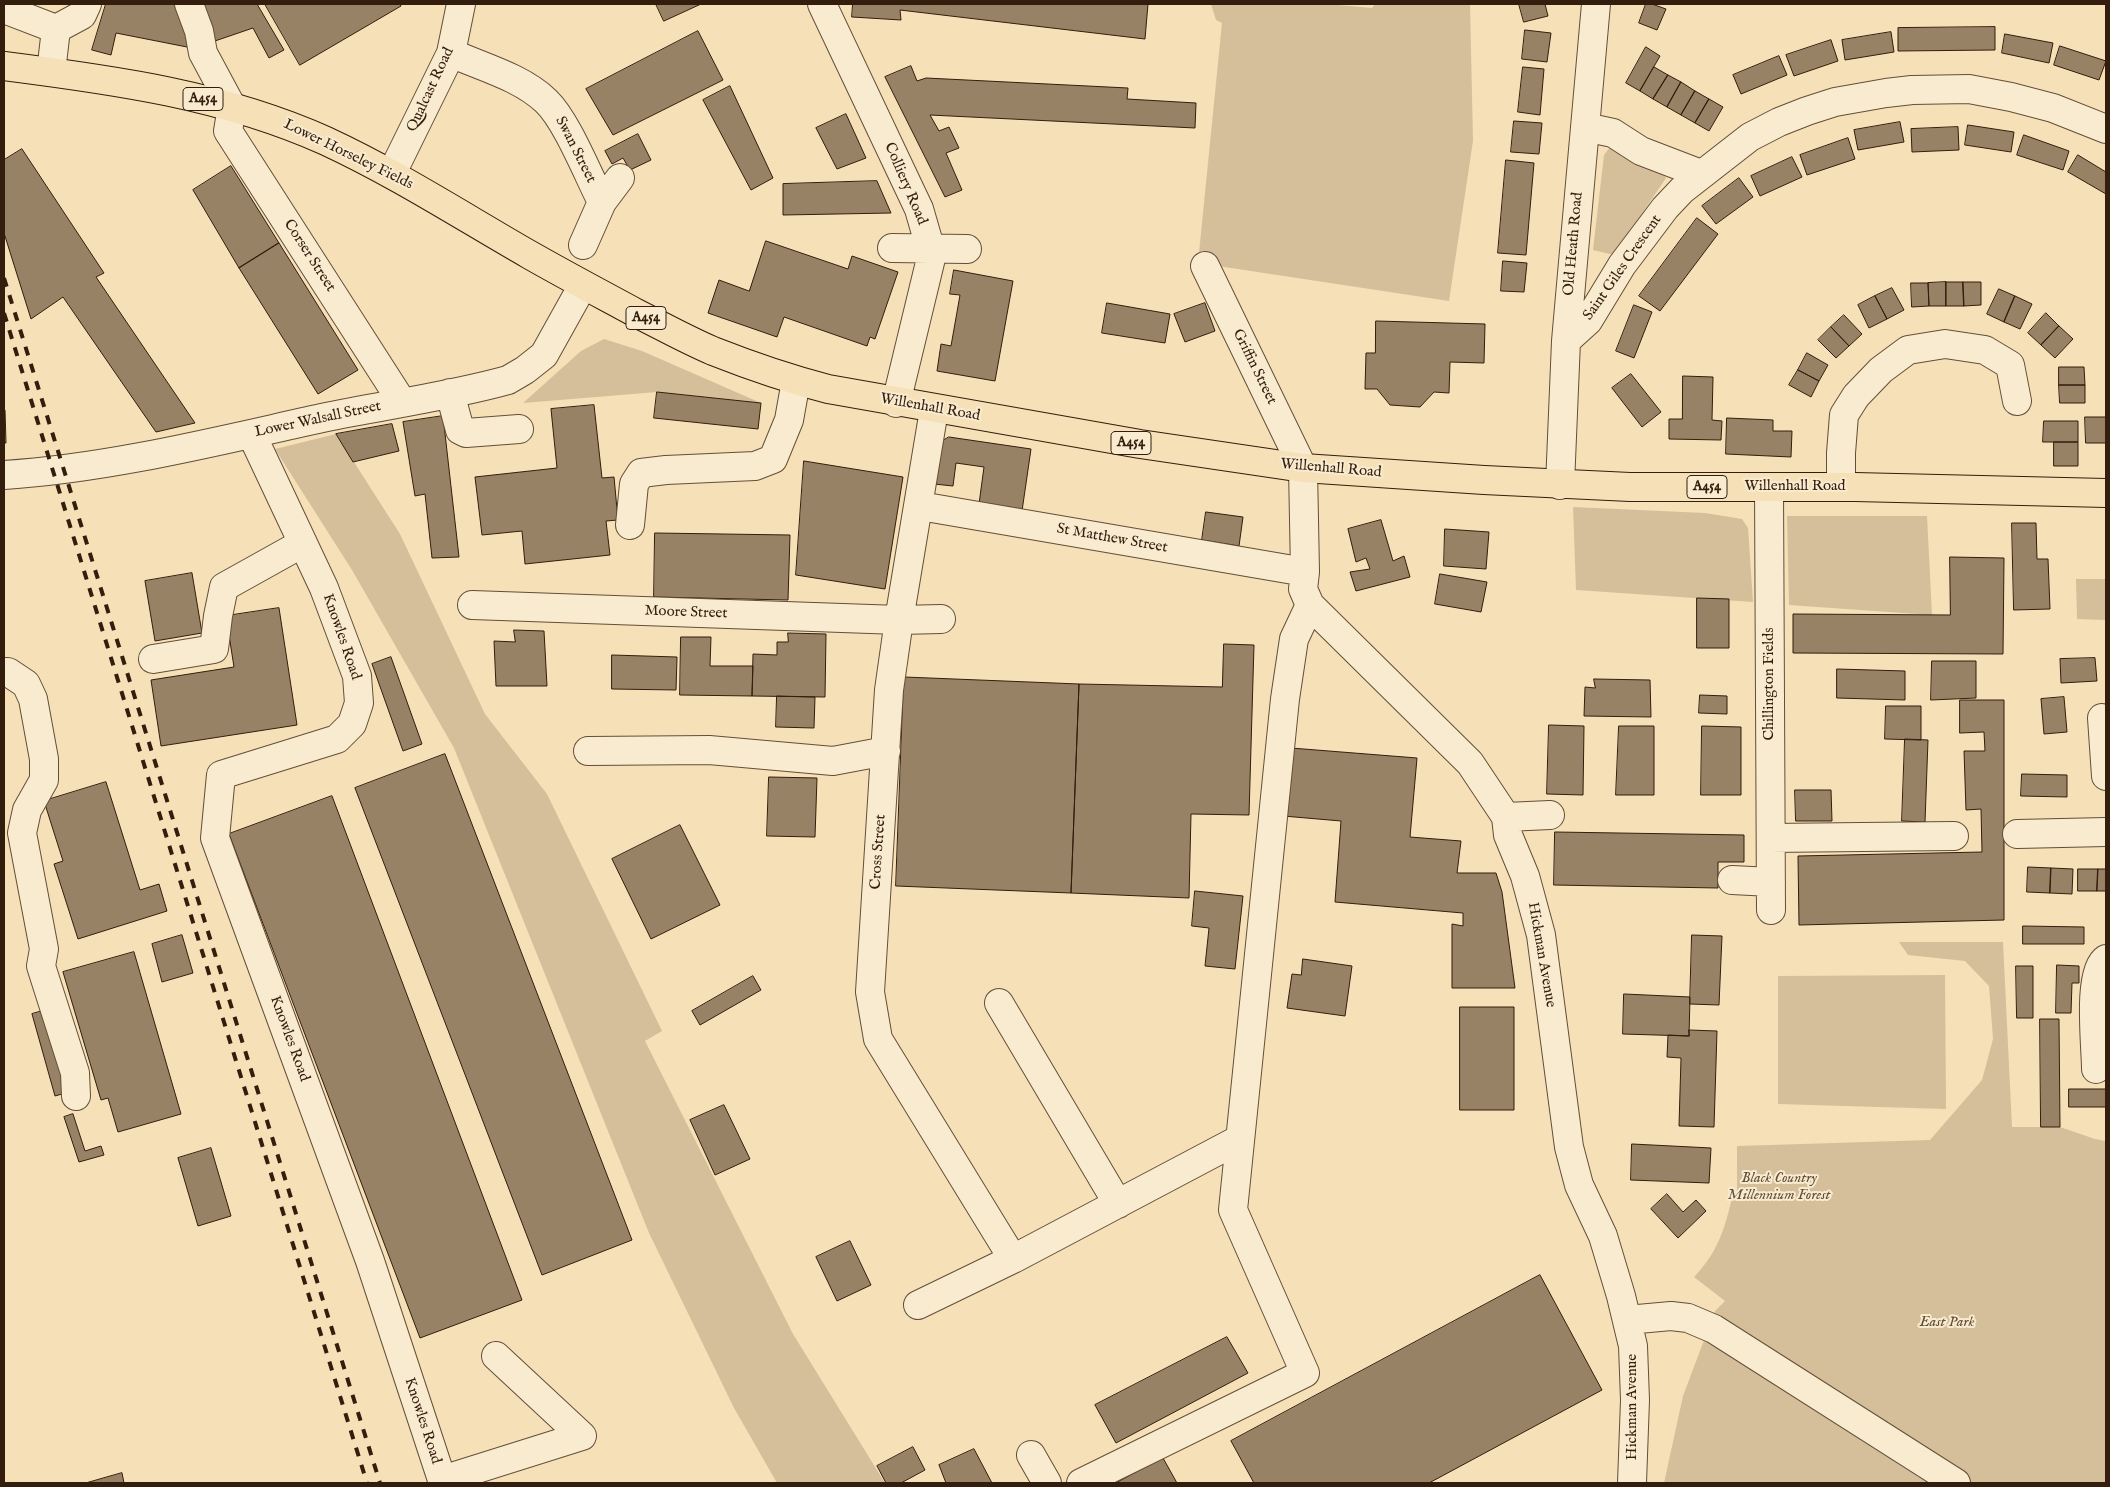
<!DOCTYPE html>
<style>
body{margin:0}
#map{position:relative;width:2110px;height:1487px;overflow:hidden;background:#f5e0b7;font-family:"IM FELL English",serif}
canvas{display:block}
.frame{position:absolute;inset:0;border:5px solid #331d0d;pointer-events:none}
</style>
<div id="map">
<canvas width="2110" height="1487"></canvas>
<div class="frame"></div>
</div>
<script>
const context = document.querySelector('canvas').getContext('2d');
context.lineJoin = 'round';
function fillPath(path, color) { context.fillStyle = color; context.fill(path, 'evenodd'); }
function trace(path, color, width, dash) { context.strokeStyle = color; context.lineWidth = width; context.lineCap = dash ? 'butt' : 'round'; context.setLineDash(dash || []); context.stroke(path); }
function write(font, color, halo, rows, align = 'center') {
  context.font = font + ' "IM FELL English",serif'; context.lineWidth = 4; context.setLineDash([]); context.textBaseline = 'middle'; context.strokeStyle = halo; context.fillStyle = color; for (const [text, x, y, turn = 0] of rows) {
    context.save(); context.translate(x, y); context.rotate((+turn || 0) * Math.PI / 180); context.textAlign = isNaN(turn) ? turn : align; if (halo) context.strokeText(text, 0, 0); context.fillText(text, 0, 0); context.restore();
  }
}
const green = new Path2D(`
 M1211,4h116l45,4 3,-4h95l3,137 -24,160 -251,-38 24,-240 -6,-3z
 M1610,147l51,24 5,7 -52,77 -21,-5 11,-95z
 M604,339l38,12 119,52 -104,-11 -134,11 58,-52z
 M336,434l64,100 85,180 62,80 115,237 -17,10 148,293 92,149h-108l-43,-75 -85,-175 -195,-485 -102,-178 -77,-121z
 M1573,507l132,6 37,6 6,9 5,74 -177,-12z
 M1787,516h140l5,99 -143,-10z
 M2076,579h30v41l-29,-1z
 M1899,942h104l9,185h48l35,12 11,2v342h-442l19,-87 32,-85 10,-10 -31,-24c25,-26 31,-50 39,-83l4,-1v-47l193,-6 52,-60 11,-41 -4,-53 -24,-25 -57,-6z
 M1945,975l1,134 -168,-5v-128z`);
const building = new Path2D(`
 M106,4h76l11,30 -6,13 -71,-14 -5,22 -19,-5z
 M195,4h62l27,46 -15,8 -16,-30 -44,15z
 M265,4h135l1,2 -101,59z
 M656,4h45l-37,17z
 M853,4h295l-3,35 -245,-29 1,10 -49,-3z
 M1519,4h26l3,12 -24,6z
 M1646,4h6l14,5 -9,21 -18,-7z
 M1995,27v23l-97,1v-23z
 M1525,30l26,3 -4,29 -25,-3z
 M698,31l25,49 -110,55 -27,-46z
 M1891,32l3,20 -49,8 -3,-20z
 M2005,34l48,9 -4,20 -47,-10z
 M1831,40l7,21 -44,15 -8,-21z
 M2060,46l46,15 -7,19 -45,-15z
 M1646,47l14,9 -20,35 -14,-8z
 M1779,56l8,19 -46,19 -8,-19z
 M911,66l6,15 9,-3 202,10 -1,11 69,4 -1,25 -265,-13 9,16 10,-4 10,21 -13,5 16,37 -17,7 -60,-120z
 M1523,67l21,2 -4,46 -22,-3z
 M1654,67l14,8 -15,24 -13,-8z
 M1668,75l13,7 -14,25 -14,-8z
 M1681,82l14,9 -14,24 -14,-8z
 M730,86l43,92 -22,12 -48,-90z
 M1695,91l14,8 -14,24 -14,-8z
 M1709,99l14,8 -14,24 -14,-8z
 M846,114l20,44 -29,11 -21,-41z
 M1514,121l28,2 -3,31 -28,-2z
 M1900,122l4,20 -46,8 -4,-20z
 M1968,125l46,7 -3,20 -46,-7z
 M1958,127l1,23 -47,2 -1,-23z
 M638,134l13,26 -21,10 -7,-12 -11,6 -7,-13z
 M2024,135l45,16 -6,19 -46,-15z
 M1848,138l7,21 -48,16 -7,-20z
 M22,149l82,124 -8,4 99,146 -39,9 -93,-135 -32,22 -27,-86v-73z
 M2078,155l28,17v22l-38,-22z
 M1792,157l10,20 -42,19 -9,-20z
 M1506,160l28,3 -8,92 -28,-2z
 M231,166l48,77 -40,25 -46,-78z
 M1739,178l14,19 -37,27 -14,-18z
 M877,181l14,32 -108,2v-31z
 M1697,218l21,16 -58,77 -21,-15z
 M766,241l82,28 4,-13 46,16 -23,67 -5,-2 -3,9 -83,-29 -7,20 -69,-24 11,-33 30,11z
 M279,243l79,127 -40,24 -79,-126z
 M1503,261l24,2 -3,29 -23,-1z
 M954,270l59,11 -18,100 -58,-10 4,-27 10,2 9,-51 -10,-1z
 M1946,282h17l1,24h-18z
 M1946,282v24h-17l-1,-23z
 M1963,282h18v23l-17,1z
 M1911,283h17l1,23 -17,1z
 M1892,288l12,22 -17,9 -12,-23z
 M1999,289l16,7 -11,26 -17,-8z
 M1875,296l12,23 -18,9 -11,-23z
 M2015,296l17,8 -12,25 -16,-7z
 M1107,303l63,11 -5,29 -63,-10z
 M1205,303l10,28 -30,11 -11,-28z
 M1634,305l18,7 -18,46 -18,-7z
 M2046,313l13,13 -18,19 -13,-12z
 M1844,315l18,19 -13,12 -18,-19z
 M1376,321l109,3 -1,39 -34,-1 -1,31 -15,-1 -14,15 -30,-2 -13,-16h-12l1,-36h9z
 M2059,326l14,13 -18,19 -14,-13z
 M1831,327l18,19 -13,12 -18,-18z
 M1807,353l21,12 -9,16 -21,-11z
 M2059,367h25l1,18h-26z
 M1798,370l21,11 -8,16 -22,-12z
 M1631,374l30,38 -19,15 -30,-39z
 M1683,376l30,1 -1,43 10,1 -1,19 -52,-1v-20h13z
 M2059,385h26v18h-25z
 M657,392l104,11 -3,26 -104,-11z
 M594,405l8,73 12,-1 4,43 -12,1 4,34 -85,9 -3,-33 -40,4 -7,-58 82,-9 -6,-59z
 M4,410h1l1,33h-2z
 M443,416l16,141 -27,1 -7,-64 -10,2 -12,-74z
 M2085,417h21v26h-20z
 M1727,418l46,2v11h19l-1,26 -65,-3z
 M2044,421h34v21h-35z
 M392,424l7,27 -46,11 -17,-28z
 M949,437l82,12 -9,62 -43,-7 5,-37 -28,-4 -3,23 -19,-2 5,-41z
 M2054,442h24v24h-24z
 M804,461l99,16 -18,112 -89,-14z
 M1206,512l37,5 -4,29 -37,-6z
 M1381,520l12,41 11,-5 6,21 -54,14 -6,-19 20,-3 -4,-11 -10,4 -8,-33z
 M2012,523h24l1,36h11l2,50 -36,1z
 M1445,529l44,3 -3,37 -42,-3z
 M655,533l135,2 -2,65 -134,-3z
 M1950,557l54,1 -1,96 -210,-1v-39l157,1z
 M192,573l10,60 -47,8 -10,-60z
 M1440,574l47,8 -6,30 -46,-8z
 M1697,598l32,1v49h-32z
 M279,608l18,117 -136,21 -10,-66 83,-13 -8,-51z
 M514,630l30,1 3,55h-51l-2,-45 21,1z
 M788,633l38,1 -1,63 -73,-1 1,-42 24,1v-13h11z
 M681,637h30l-1,29h43l-1,30 -72,-1z
 M1224,644l30,1 -5,170 -58,-1 -2,84 -118,-5 8,-209 143,3z
 M612,655l65,2 -1,33 -64,-1z
 M391,657l31,87 -19,7 -31,-87z
 M2095,658l2,23 -36,2 -1,-24z
 M1932,661h44v37l-45,2z
 M1837,669l68,2v29l-68,-2z
 M904,677l175,7 -8,209 -175,-7z
 M1594,679l56,1 1,37 -67,-1 1,-29 10,1z
 M1700,695l27,1v18l-28,-1z
 M777,696l38,1 -1,31 -38,-1z
 M2064,697l3,35 -23,2 -3,-35z
 M1960,700h44v220l-205,5 -1,-69 184,-4 -1,-43 -15,1 -2,-59h21l-1,-19 -24,1z
 M1886,706h35v34l-36,-1z
 M1549,725l35,1 -1,69 -36,-1z
 M1619,726h35v69h-38z
 M1702,726l39,1v68h-40z
 M1905,739l23,1 -3,82 -23,-1z
 M1291,748l126,10 -7,79 51,4 -4,32h39l6,19 13,96h-63v-64l11,2v-13l-128,-11 6,-81 -58,-5z
 M445,754l187,486 -90,35 -187,-487z
 M2022,774l45,1v22l-46,-1z
 M769,777l48,1 -2,59 -48,-1z
 M106,782l34,108 19,-6 8,27 -89,28 -24,-75 9,-3 -19,-60z
 M1795,790h36l1,31h-36z
 M332,796l190,504 -102,38 -191,-504z
 M680,825l40,80 -69,34 -39,-80z
 M1555,832l189,3v27h-26v26l-164,-3z
 M2028,867l23,1 -1,25 -23,-1z
 M2051,868l22,1 -1,25 -22,-1z
 M2078,869h20l-1,22h-19z
 M2098,869h8v22h-9z
 M1195,891l48,5 -8,73 -30,-3 4,-38 -17,-2z
 M2023,926l61,1v17h-61z
 M182,935l11,38 -31,9 -10,-38z
 M1692,935l30,1 -3,69 -29,-1z
 M134,952l47,162 -63,18 -10,-34 -7,2 -38,-128z
 M1303,959l49,7 -7,50 -58,-8 5,-34 9,1z
 M2057,965l22,1v17h-7l-1,30h-15z
 M2016,966h17v52h-16z
 M753,976l8,14 -61,35 -8,-14z
 M1624,994l66,3 -1,39 -66,-2z
 M1460,1007h54v103h-54z
 M46,1010l23,82 -14,4 -23,-82z
 M2040,1019h19l1,108h-19z
 M1689,1030l28,1 -3,96 -35,-1 2,-68 -14,-1 1,-22 21,1z
 M2069,1089h37v18h-37z
 M724,1105l26,54 -35,16 -25,-55z
 M73,1114l12,37 16,-5 3,9 -25,7 -15,-45z
 M1632,1144l79,4 -2,35 -78,-3z
 M211,1148l20,68 -33,10 -20,-68z
 M1667,1194l16,18 13,-12 10,11 -28,27 -27,-29z
 M850,1241l21,44 -34,16 -21,-44z
 M1540,1275l62,115 -173,93h-175l-23,-42z
 M1227,1337l21,36 -132,70 -21,-38z
 M913,1447l12,23 -24,13h-15l-9,-17z
 M974,1449l18,34h-46l-7,-18z
 M1163,1458l14,25h-61z
 M122,1473l2,10h-38z`);
const minor = new Path2D(`
 M189,4l10,27 4,22 29,54 -4,24 174,271
 M822,4l97,205 13,45 -36,149
 M4,9l52,20
 M451,53c31,14 70,24 95,48 21,20 42,74 56,101l-19,43
 M51,72l5,-43 26,-14 5,-11
 M1585,127l28,6 28,18 60,23
 M392,173l59,-120 10,-49
 M602,202l18,-24
 M892,248l75,1
 M1205,266l98,202 2,104 -2,17 7,16 160,158 36,54 2,18 17,41 16,59 28,212 10,38 24,51 18,60 12,50 2,54 -3,83
 M1566,341l22,-20 34,-56 43,-57 17,-18 68,-53 29,-15 28,-11 28,-9 51,-9 26,-3 57,-1 42,8 42,11 53,21
 M450,393l10,37 6,3 53,-4
 M934,410l-35,210 -10,70 -19,302 8,47 135,220
 M252,435l72,153 33,88 2,27 -7,21 -15,15 -116,36 -6,63 155,423 72,219 140,-44 -86,-80
 M4,475c107,-7 213,-34 318,-57 62,-13 125,-21 186,-38l17,-10 19,-15 39,-70
 M1560,485l6,-144 30,-337
 M1769,487l2,423
 M1841,487v-34l3,-38 12,-19 25,-26 27,-20 37,-6 40,6 25,15 7,36
 M920,506l385,66
 M630,525l4,-41 7,-11 25,-3 89,-4 18,-7 16,-39 7,-39
 M472,605l427,15 42,-1
 M153,659l61,-10 4,-33 6,-29 79,-44
 M4,672h4l18,12 7,15 11,60v21l-17,30 -5,23 22,116 -3,17 34,107 1,23
 M2102,718l4,58
 M588,751l121,-1 124,11 53,-10
 M1506,817l44,-2
 M2017,834l89,-2
 M1771,838l183,-2
 M1732,880l39,2
 M999,1003l119,201
 M2096,1069c0,-22 -9,-98 10,-110
 M918,1305l95,-46 227,-120
 M1627,1320l44,-4 17,2 26,11 242,154
 M1031,1455l16,28
 M1081,1483l224,-110 -72,-163 52,-511 9,-60 16,-34`);
const highway = new Path2D(`
 M4,66c110,14 220,29 322,75 71,33 136,75 204,114 35,20 71,39 106,58 26,13 51,27 77,38 38,15 76,28 115,38l312,55 163,24 181,12 146,7h225l251,6`);
const rail = new Path2D(`
 M4,278l376,1205
 M4,313l363,1170`);
const shields = [
 [203,99,40],
 [646,318,40],
 [1131,443,40],
 [1707,487,40]
];
const shieldNames = [
 ["A454",203,99],
 ["A454",646,318],
 ["A454",1131,443],
 ["A454",1707,487]
];
const streetNames = [
 ["Qualcast Road",431,90,-65],
 ["Swan Street",575,150,63],
 ["Lower Horseley Fields",348,155,26],
 ["Colliery Road",905,184,67],
 ["Old Heath Road",1574,244,-85],
 ["Corser Street",309,256,57],
 ["Saint Giles Crescent",1623,268,-55],
 ["Griffin Street",1254,367,64],
 ["Willenhall Road",930,408,10],
 ["Lower Walsall Street",318,420,-12],
 ["Willenhall Road",1331,469,5],
 ["Willenhall Road",1795,487],
 ["St Matthew Street",1112,539,10],
 ["Moore Street",686,613,2],
 ["Knowles Road",341,637,71],
 ["Chillington Fields",1770,684,-90],
 ["Cross Street",879,852,-86],
 ["Hickman Avenue",1541,955,80],
 ["Knowles Road",289,1039,70],
 ["Hickman Avenue",1633,1407,-90],
 ["Knowles Road",422,1421,72]
];
const parkNames = [
 ["Black Country",1779,1179],
 ["Millennium Forest",1779,1196],
 ["East Park",1947,1323]
];
fillPath(green, '#d4bf9a');
fillPath(building, '#988265');
trace(building, '#331d0d', 1);
trace(minor, '#644e38', 30);
trace(highway, '#331d0d', 30);
trace(minor, '#f8ebd0', 28);
trace(highway, '#f5e0b7', 28);
trace(rail, '#331d0d', 4, [9, 9]);
for (const [x, y, w] of shields) { const box = new Path2D(); box.roundRect(x - w / 2, y - 11.5, w, 23, 4); context.fillStyle = '#f8ebd0'; context.fill(box); trace(box, '#331d0d', 1); }
write('bold 14px', '#331d0d', null, shieldNames);
write('15px', '#331d0d', '#f8ebd0', streetNames);
write('italic 15px', '#634e37', '#f8ebd0', parkNames);
</script>
